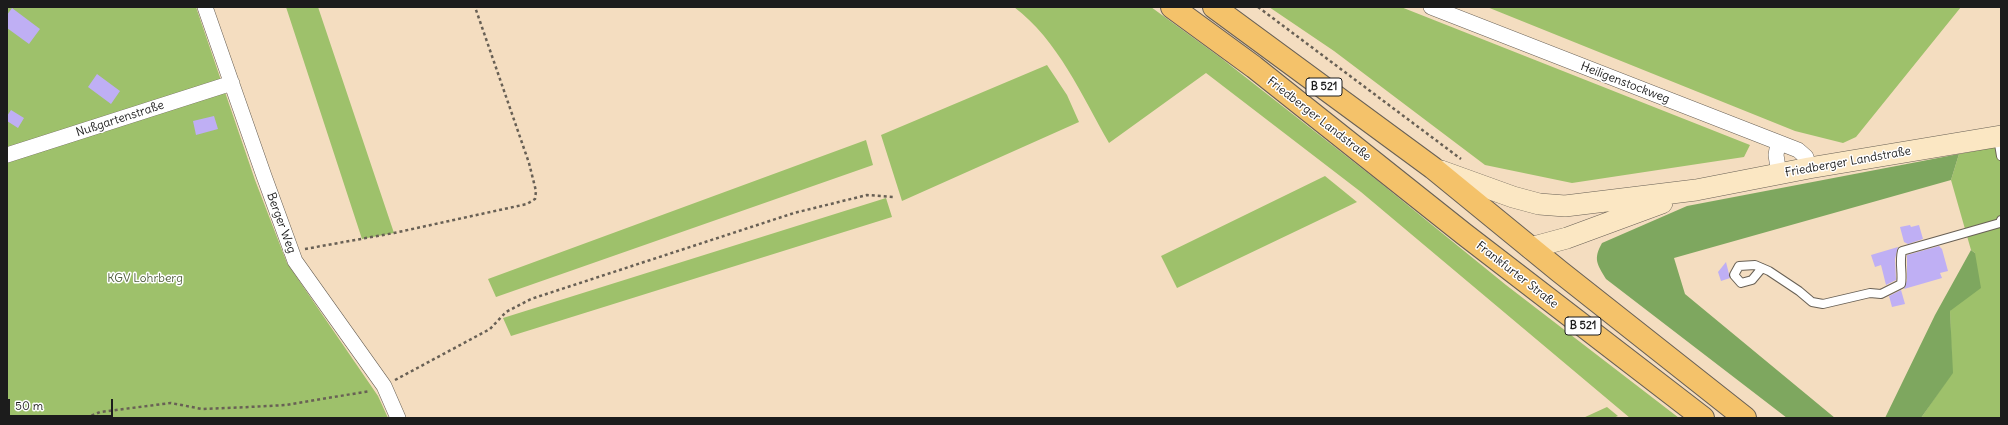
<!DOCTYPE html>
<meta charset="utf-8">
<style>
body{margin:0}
#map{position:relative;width:2008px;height:425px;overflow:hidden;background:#f4ddc0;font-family:Delius,sans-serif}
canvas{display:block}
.frame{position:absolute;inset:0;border:8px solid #1c1c1c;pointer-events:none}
.scale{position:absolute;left:8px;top:399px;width:105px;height:18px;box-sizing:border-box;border:2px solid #1c1c1c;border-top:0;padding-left:5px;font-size:12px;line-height:14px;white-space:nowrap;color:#1c1c1c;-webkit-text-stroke:3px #fff;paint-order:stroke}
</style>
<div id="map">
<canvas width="2008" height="425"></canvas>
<div class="frame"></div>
<div class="scale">50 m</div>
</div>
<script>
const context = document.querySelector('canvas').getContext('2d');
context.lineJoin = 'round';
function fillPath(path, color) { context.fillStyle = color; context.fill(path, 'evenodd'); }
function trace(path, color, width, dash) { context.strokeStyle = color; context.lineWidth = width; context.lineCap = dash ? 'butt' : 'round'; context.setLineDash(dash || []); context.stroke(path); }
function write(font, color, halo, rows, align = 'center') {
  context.font = font + ' Delius,sans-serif'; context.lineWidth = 3; context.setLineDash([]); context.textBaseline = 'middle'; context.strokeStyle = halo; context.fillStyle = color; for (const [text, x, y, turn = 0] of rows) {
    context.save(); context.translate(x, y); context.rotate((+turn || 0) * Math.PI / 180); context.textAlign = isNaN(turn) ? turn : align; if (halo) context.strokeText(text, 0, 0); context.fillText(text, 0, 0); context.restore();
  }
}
const green = new Path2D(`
 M7,7h189l59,173 32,83 91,133 10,22h-381z
 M286,7h32l76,226 -32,6z
 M1014,7h137l70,51 157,123 128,104 173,133h-49l-269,-226 -155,-119 -97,70c-27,-47 -51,-103 -95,-136z
 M1269,7h132l349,138 -6,12 -172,26 -87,-18 -151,-114z
 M1487,7h474l-105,130 -13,6 -48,-12z
 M1047,65l20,30 12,27 -177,79 -21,-66z
 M866,140l7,25 -377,132 -8,-18z
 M2001,146v272h-80l31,-45 -2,-62 25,-58 -4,-3 -20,-70 8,-26z
 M1325,176l32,26 -180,86 -16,-32z
 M886,198l6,19 -381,119 -8,-18z
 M1607,407l11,9 -5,2h-30z`);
const forest = new Path2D(`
 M1959,154l-8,26 -277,78 11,36 150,124h-48l-181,-139c-9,-15 -13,-20 -4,-36l85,-37z
 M1971,250l4,3 6,35 -31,23 3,62 -32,45h-36l50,-103z`);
const building = new Path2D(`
 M12,8l28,21 -11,15 -22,-16v-13z
 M97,74l23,17 -9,13 -23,-17z
 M11,110l13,8 -6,10 -11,-7v-5z
 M214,116l4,13 -22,6 -3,-14z
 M1910,225l1,2 8,-2 4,14 -15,5 -4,-2 -4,-15z
 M1939,246l3,3 6,22 -8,2 2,5 -38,11 3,-9v-25z
 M1898,247l-3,12 1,21 -10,5 -5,-20 -6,2 -4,-12z
 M1726,262l4,16 -9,3 -3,-9z
 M1901,290l4,14 -13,3 -3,-11z`);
const path = new Path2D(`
 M1258,7l203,152
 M305,249l89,-16 133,-29 8,-5 1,-8 -7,-28 -54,-156
 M395,380l95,-51 16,-17 25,-13 263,-86 73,-18 27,2
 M86,418l14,-6 71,-9 31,6 47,-2 37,-2 84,-14`);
const lane = new Path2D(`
 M1998,138l3,18
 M1762,268l-10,12 -11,3 -7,-8 5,-9 16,-1 14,6 30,20 13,11 11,2 47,-11 11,1 20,-10c2,-11 -2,-21 1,-33l98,-28 1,-3`);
const street = new Path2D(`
 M205,7l59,169 31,85 89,125 14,32
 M1431,7l367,143 8,7 3,11
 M1778,143l-2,12 3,19
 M7,155l225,-72`);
const secondary = new Path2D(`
 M1441,171l72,26 26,7 26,2 131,-16 113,-22 192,-32
 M1530,248l37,-10 95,-35`);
const primary = new Path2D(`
 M1172,7l82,60 210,167 239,184
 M1214,7l219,161 126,103 186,147`);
const shields = [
 [1324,87,36],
 [1583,326,36]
];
const shieldNames = [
 ["B 521",1324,87],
 ["B 521",1583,326]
];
const streetNames = [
 ["Heiligenstockweg",1625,83,21],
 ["Nußgartenstraße",120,119,-18],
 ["Friedberger Landstraße",1319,119,38],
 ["Friedberger Landstraße",1848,162,-10],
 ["Berger Weg",281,223,70],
 ["Frankfurter Straße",1517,275,38]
];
const parkNames = [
 ["KGV Lohrberg",145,279]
];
fillPath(green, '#9ec16b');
fillPath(forest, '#7ea75f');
fillPath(building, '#bfaff4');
trace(lane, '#686055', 10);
trace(street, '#686055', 16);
trace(secondary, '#686055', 22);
trace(primary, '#686055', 24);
trace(path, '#686055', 2.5, [3, 3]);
trace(lane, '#fff', 8);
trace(street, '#fff', 15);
trace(secondary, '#fbe7c3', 21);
trace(primary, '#f4c26a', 22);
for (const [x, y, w] of shields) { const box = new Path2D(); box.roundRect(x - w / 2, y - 9, w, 18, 3); context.fillStyle = '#fff'; context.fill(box); trace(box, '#1c1c1c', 1); }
write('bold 11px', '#1c1c1c', null, shieldNames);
write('12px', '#1c1c1c', '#fff', streetNames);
write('12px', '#505e3c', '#fff', parkNames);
</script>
